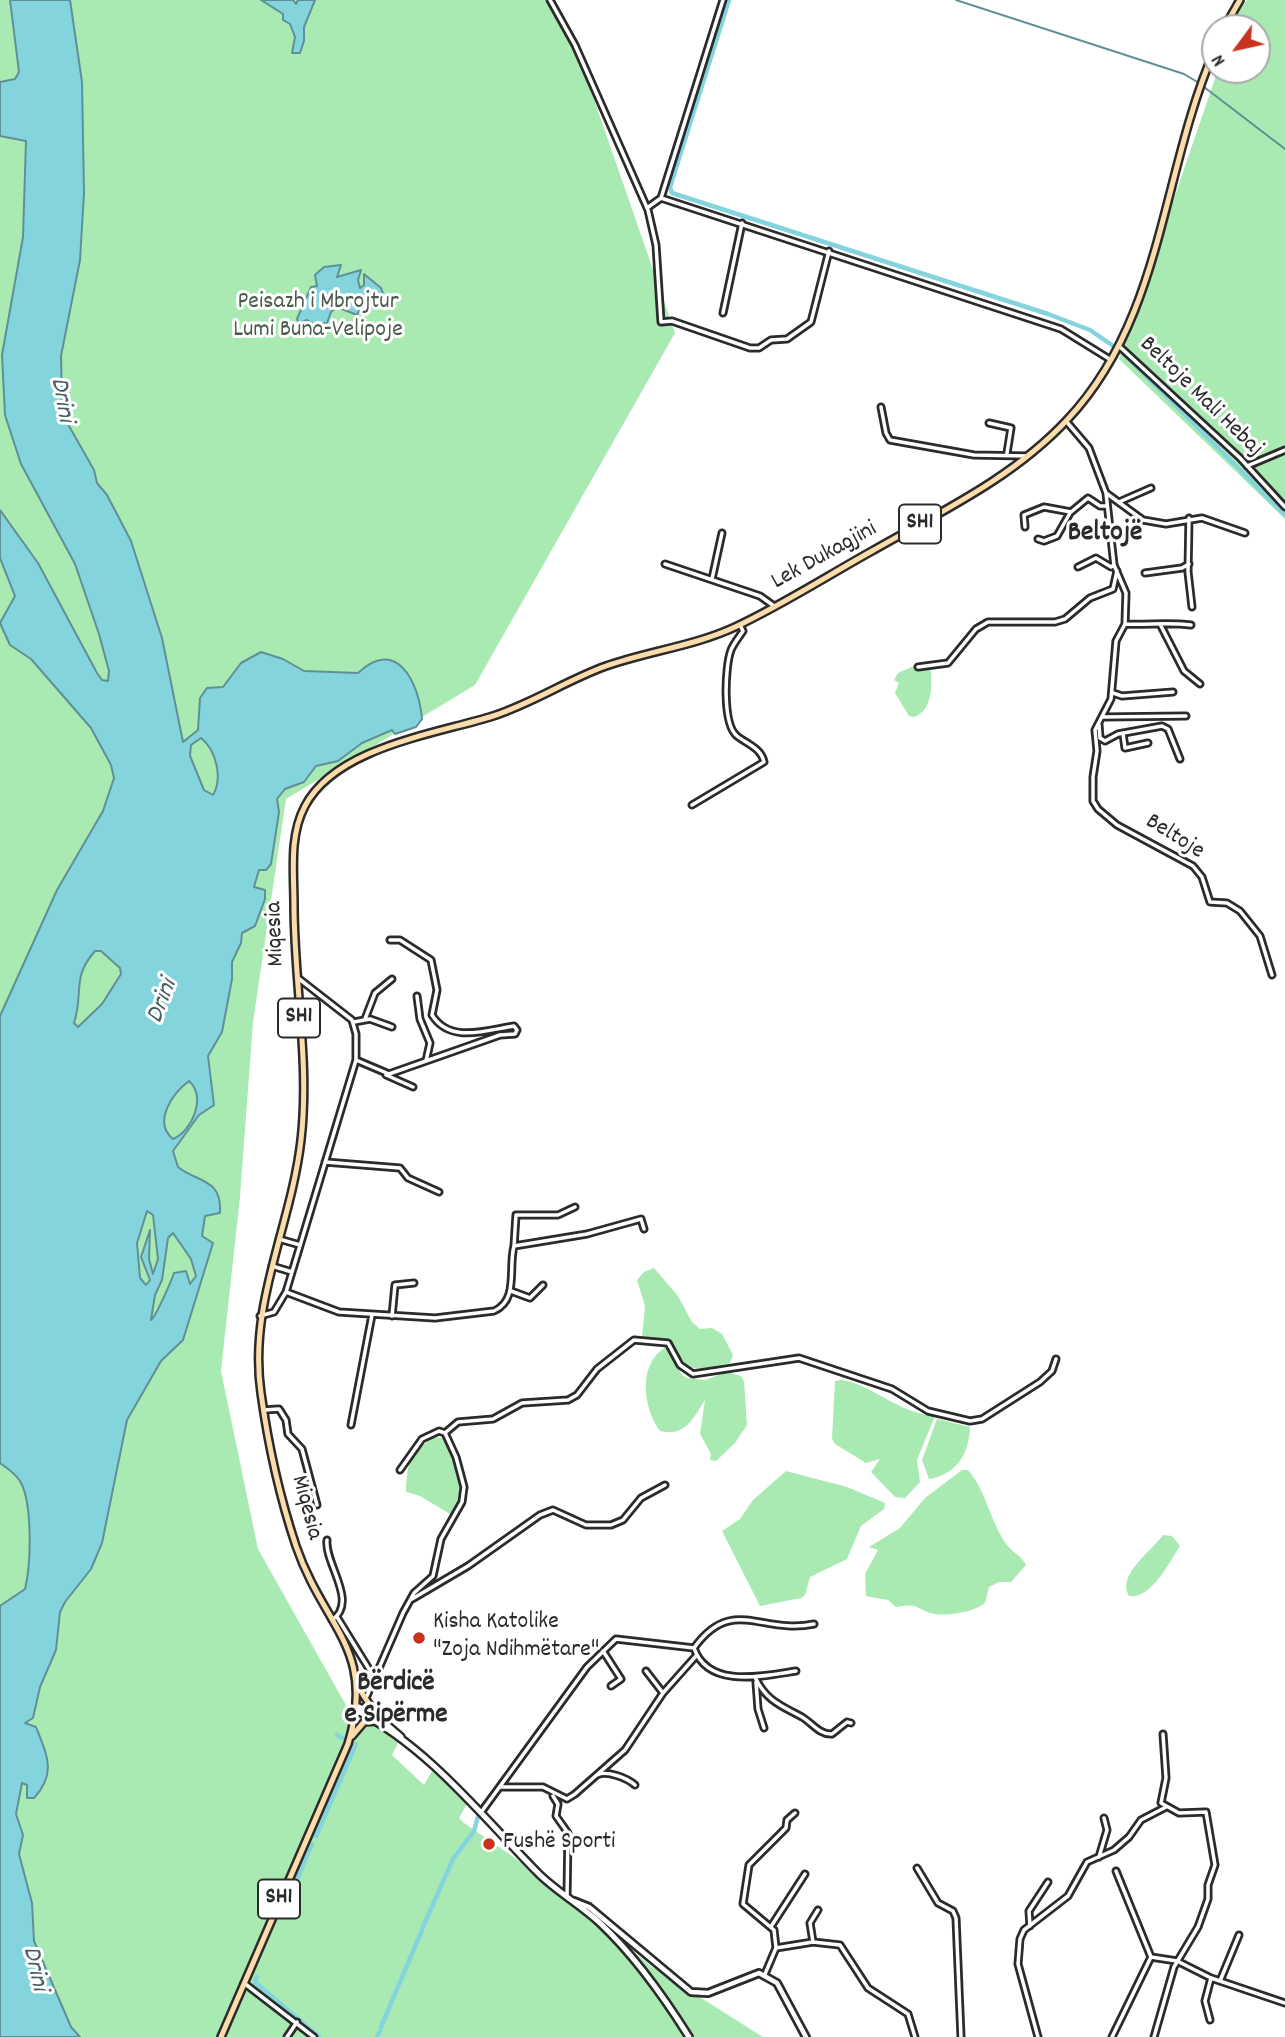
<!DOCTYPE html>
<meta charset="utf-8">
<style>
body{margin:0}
#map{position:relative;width:1285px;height:2037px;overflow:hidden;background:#fff;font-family:Dekko,sans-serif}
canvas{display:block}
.north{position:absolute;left:1201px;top:14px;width:70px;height:70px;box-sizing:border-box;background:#fff;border:2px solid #aaa;border-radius:50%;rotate:237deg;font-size:19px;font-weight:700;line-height:28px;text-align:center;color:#2b2b2b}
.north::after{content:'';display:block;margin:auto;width:24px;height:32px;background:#c8321e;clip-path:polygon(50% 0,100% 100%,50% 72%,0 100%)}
</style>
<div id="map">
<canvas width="1285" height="2037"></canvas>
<div class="north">N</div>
</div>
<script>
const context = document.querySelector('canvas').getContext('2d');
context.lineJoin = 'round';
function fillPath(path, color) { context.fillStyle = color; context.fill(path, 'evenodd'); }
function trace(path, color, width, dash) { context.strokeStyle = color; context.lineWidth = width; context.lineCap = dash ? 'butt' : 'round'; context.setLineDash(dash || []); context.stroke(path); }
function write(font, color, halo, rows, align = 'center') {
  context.font = font + ' Dekko,sans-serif'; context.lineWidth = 6; context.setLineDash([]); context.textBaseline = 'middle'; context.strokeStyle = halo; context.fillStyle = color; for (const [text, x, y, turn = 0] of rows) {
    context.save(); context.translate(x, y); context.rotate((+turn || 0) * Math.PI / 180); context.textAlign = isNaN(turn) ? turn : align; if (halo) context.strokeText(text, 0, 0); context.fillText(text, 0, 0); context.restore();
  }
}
const green = new Path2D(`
 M0,0h548l32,59 95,274 -200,352 -189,114 -33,223 -13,175 -19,174 37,178 98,174 6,6 4,-4 10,1 22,17 -6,12 32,30 8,-14 36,31 -9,16 5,5 80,55 108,89 111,70h-763z
 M1247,0h38v519l-166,-160 99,-289h39v-42h-25l6,-18z
 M921,663l10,8c1,16 1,40 -17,46l-5,-1 -14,-23 4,-10 -5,-3 4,-7z
 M654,1268l24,28 14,26 8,7 12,-1 10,6 11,21 -3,8 -30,6 -12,-2 -19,-26 -27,-4 3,-31 -8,-26 7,-8z
 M666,1347l16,28 5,3 18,2 22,-8 14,4 3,5 3,44 -12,18 -19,18 -6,-1 1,-6 -11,-20 5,-34c-12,18 -19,37 -45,31 -17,-23 -23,-67 6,-84z
 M841,1380c27,2 58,34 94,36l-18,44 3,22 -15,16 -10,-1 -24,-25 9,-13 -14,4 -31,-19 -3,-5 3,-58z
 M937,1419l33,8c-1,27 -13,47 -41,52l-7,-19z
 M434,1437l9,1c9,10 19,47 18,61l-11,15 -30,-18 -14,-4c1,-29 3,-37 28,-55z
 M962,1470h6c19,22 22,52 39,75 6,8 15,11 19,20l-15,17h-12l-10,5 -4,16c-12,9 -35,13 -50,11 -19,-4 -14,-12 -39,-7l-8,-7 -22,-4 -1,-22 13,-24 -9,-3 31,-19 25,-30z
 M786,1471l61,16 38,16 -1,6 -23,17 -14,33 -37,18 -5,18 -4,3 -41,8 -38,-75 18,-12 13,-19z
 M1163,1535l9,1 8,10c-10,15 -29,54 -51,50 -13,-21 23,-45 34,-61z`);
const water = new Path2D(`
 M10,0h60l12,82 2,111 -4,67 -19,96 1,46 7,24 25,44 3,13 10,12 24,46 31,97 21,104 15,-12 2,-32 7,-10 16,-1 18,-24 20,-11 22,7 21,12 54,2c39,-37 61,10 64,46l-6,8 -21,7 -3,-4 -30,13 -24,18 -22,5 -12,16 -19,7 -8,10 2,13 -8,52 -5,6h-7l-5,17 11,3v9l-10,27 -13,7 -1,10 -9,19v17l-10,53 -14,24 6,49 -15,10 -26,36 5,16c20,16 44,11 42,46l-15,3 -3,20 11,7 -30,97 -22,21 -34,59 -25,123 -11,26 -26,33 -5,10 -4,38 -16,37 -7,31 -8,5 11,4c11,28 21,46 -2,71h-7v-13l-5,-2 -6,31 7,21 -4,19 13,49 2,38 37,86 9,10h-80v-431l25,-17c6,-24 8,-86 -5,-108 -5,-8 -12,-12 -20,-18v-447l57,-126 46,-79 11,-33 -3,-13 -20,-37 -60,-69 -21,-14 -10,-22 15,-27 -15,-38v-48l38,53 59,110 5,7 6,1 1,-10 -10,-37 -24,-70 -54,-100 -16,-49 -3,-60 21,-118 3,-96 -26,-5v-54l15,-3 4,-7zM201,738c15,12 22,40 12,57l-9,-5 -14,-34 1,-11zM95,951h6l19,17 1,6 -19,30 -24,23 -4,-4c10,-30 -3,-45 21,-72zM189,1081c18,16 3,50 -16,58 -21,-17 0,-46 16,-58zM147,1211l6,4 5,44 -5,15 -4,-15 1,-29 -9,27 9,23 -4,5 -6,-7 -3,-35zM173,1233l18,26 5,17 -6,8 -4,-13 -12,2c-3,9 -19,45 -23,47l4,-25 7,-15 6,-42z
 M261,0h32l3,4 2,-4h17l-11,27v14l-4,12h-8l3,-16 -5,-13 -7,-4v-6z
 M341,265l-4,12 24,-7 -3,10 2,8 4,-3v-11l17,14 4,11 -12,9 -11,-3 -5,10 -20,-8 -6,5 -4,11 -12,2 -8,-5 -8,3 -2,-4 14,-32 6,-1 -2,-11 9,-8z`);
const stream = new Path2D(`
 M956,0l228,74 15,9
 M1204,87l81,62`);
const canal = new Path2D(`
 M729,0l-59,187 2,6 376,121 42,16 32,22 163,163
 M337,1735l5,3
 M316,1836l40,-92
 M287,1904l25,-60
 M423,1927l30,-68 21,-28 6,-22 11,-14
 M257,1977l-2,5 64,55
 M381,2027l41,-97
 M377,2037l3,-6`);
const minor = new Path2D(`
 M550,0l25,45 73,165 8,35 5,77 11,-1 78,27h9l12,-8 16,-1 24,-17 18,-71
 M661,198l400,131 50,31
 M647,208l14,-10 62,-198
 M723,313l19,-90
 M1119,346l121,112 45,49
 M881,407l5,26 4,7 84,15 53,1
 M1066,421l23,27 17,45 8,72
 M989,423l22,5 -4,25
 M1247,466l38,-16
 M1106,493l37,27 23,4 36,-6 43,15
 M1119,502l32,-14
 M1189,518l-1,54 4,35
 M1025,527l-1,-12 20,-8 27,5 17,-14 12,8h6
 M1038,539l6,2 13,-5 13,-23
 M665,564l95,32 14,10
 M1078,567l18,-9 15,9 3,-2 12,28 -1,31 -9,17 -5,58 -16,31 2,21 -4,26v24l5,8 19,16 76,41 9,11 8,25 17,1 13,8 20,25 12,39
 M1145,573l37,-5 7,-4
 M712,579l10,-46
 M1125,624c24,1 43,-2 66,1
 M1160,624l24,47 16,13
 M918,667l30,-4 28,-34 12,-7h67l10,-3 25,-21 23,-9 4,-18
 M1113,693l9,3 51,-4
 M1103,717l83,-1
 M1099,725l1,13 5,3 13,-7 44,-8 6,3 12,30
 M1123,734l2,14 23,-5
 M692,805l72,-43c-3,-14 -17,-18 -27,-26 -15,-12 -12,-70 -6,-86 3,-7 8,-13 12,-19l-3,-6
 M390,940h10l31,20 6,30 -5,25c18,29 55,15 82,11l3,4 -2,4 -15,1 -74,26
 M298,978l54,42 4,14v26l-70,232 53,20 96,6 59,-7c25,-11 14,-43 20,-65l73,-12 54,-15 3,10
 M365,1019l10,-26 17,-14
 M354,1022l16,-3 22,8
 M356,1060l33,14 37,-13 4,-18 -10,-24 -3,-23
 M386,1075l27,12
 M325,1162l75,6 8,10 31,14
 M279,1239l21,6
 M514,1246l2,-31h42l17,-8
 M272,1266l20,6
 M511,1291l19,7 13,-13
 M260,1316l14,-4 12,-20
 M392,1316l3,-31 19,-2
 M264,1410l15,-1 7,11 2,14 14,15 15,56
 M351,1425l21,-110
 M445,1433l13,-11 35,-3 29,-16 46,-3 9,-5 20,-26 37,-29 34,3 12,22 13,9 106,-16 93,31 36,22 42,10 12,-2 58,-37 12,-11 4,-12
 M327,1540c-3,23 32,62 5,80
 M412,1599l56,-33 72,-51 13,-5 33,15h25l12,-5 18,-22 24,-13
 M337,1617l37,60
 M694,1648c38,-53 68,-13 120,-24
 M603,1651l18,28 -10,7
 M646,1671l17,22
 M755,1677c11,24 27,29 47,40 10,6 18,18 30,17l15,-12 4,1
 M756,1682l2,27 6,19
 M366,1698l37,-85 11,-20 19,-17 8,-37 21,-37 2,-15 -8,-30 -11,-24 -6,-2 -17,8 -22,31
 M597,1775c10,-5 30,3 38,10
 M501,1787h42l24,12 8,-5 50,-44 38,-57 33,-37
 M553,1796l5,8 -2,12 12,17 -1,64
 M482,1811l105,-144 29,-28 78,9c14,41 69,28 102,23
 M1099,1857l8,-27 -3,-12
 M917,1868l21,35 15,8 3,7 5,119
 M1116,1871l35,86
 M772,1925l33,-51
 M1030,1926l-1,-15 19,-29
 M813,1942l27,3 28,43 40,26 7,23
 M776,1948l37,-6 -3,-19 8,-13
 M765,1974l11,-26 -2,-18 -31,-26 6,-39 37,-37 1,-8 8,-7
 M1220,1981l19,-46
 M244,1983l70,54
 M1210,2020l-5,-19 6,-23
 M287,2037l10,-15
 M1038,2037l-20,-73 2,-25 4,-9 44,-34 19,-34 27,-12 15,-13 12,-17 25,-13
 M1112,2037l39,-80 26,4 34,17 74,25
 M1154,2037l20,-70 24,-40 10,-28v-14l7,-20 -9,-53 -27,1 -18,-10 5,-25 -3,-44`);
const tertiary = new Path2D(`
 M574,1901l15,6 102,85 17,1 51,-20 18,10 29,54`);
const secondary = new Path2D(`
 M356,1706l16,6 29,25
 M356,1710c73,38 125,105 182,163 19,19 43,32 62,50 35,33 64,74 89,114`);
const primary = new Path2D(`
 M1224,28l16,-28
 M358,1687l19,29
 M352,1736l12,-14 13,-1
 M221,2037l127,-293c29,-95 -24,-116 -52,-198 -16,-48 -28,-102 -35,-153 -13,-89 30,-166 40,-253 9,-78 -7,-157 -7,-235 0,-33 -5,-69 11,-99 31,-59 131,-72 188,-90 40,-13 74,-36 113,-50 43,-15 88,-20 129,-39 47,-22 92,-51 137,-76 68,-39 141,-73 195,-131 97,-103 94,-248 148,-371`);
const markers = [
 [419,1638,7,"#c8321e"],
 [489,1844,7,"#c8321e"]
];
const shields = [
 [920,524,42],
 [299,1018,42],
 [279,1899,42]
];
const shieldNames = [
 ["SH1",920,524],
 ["SH1",299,1018],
 ["SH1",279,1899]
];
const parkNames = [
 ["Peisazh i Mbrojtur",318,304],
 ["Lumi Buna-Velipoje",318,332]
];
const streetNames = [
 ["Beltoje Mali Hebaj",1200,398,44],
 ["Lek Dukagjini",825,557,-29],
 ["Beltoje",1174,838,32],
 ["Miqesia",277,934,-92],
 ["Miqesia",305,1508,75]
];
const poiNames = [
 ["Kisha Katolike",433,1624],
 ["\"Zoja Ndihmëtare\"",433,1652],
 ["Fushë Sporti",503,1844]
];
const waterNames = [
 ["Drini",60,400,80],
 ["Drini",164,1002,-69],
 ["Drini",33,1969,77]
];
const quarterNames = [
 ["Beltojë",1105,535],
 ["Bërdicë",396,1685],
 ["e Sipërme",396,1717]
];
fillPath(green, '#a9e9b2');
fillPath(water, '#84d4de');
trace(water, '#609096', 2);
trace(stream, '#609096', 2);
trace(canal, '#84d4de', 4.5);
trace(minor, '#2b2b2b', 9);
trace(tertiary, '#2b2b2b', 10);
trace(secondary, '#2b2b2b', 10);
trace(primary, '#2b2b2b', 10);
trace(minor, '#fff', 3.5);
trace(tertiary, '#fff', 4.5);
trace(secondary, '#fff', 5);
trace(primary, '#fddcac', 5);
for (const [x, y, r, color] of markers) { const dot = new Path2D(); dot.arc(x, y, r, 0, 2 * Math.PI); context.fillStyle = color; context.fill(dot); trace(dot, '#fff', 2.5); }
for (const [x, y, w] of shields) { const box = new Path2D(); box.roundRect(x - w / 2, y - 19.5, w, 39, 5); context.fillStyle = '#fff'; context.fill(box); trace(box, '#2b2b2b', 2); }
write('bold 23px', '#2b2b2b', null, shieldNames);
write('24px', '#4a5a4d', '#fff', parkNames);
write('24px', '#2b2b2b', '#fff', streetNames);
write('24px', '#2b2b2b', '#fff', poiNames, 'left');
write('italic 26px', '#465e61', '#fff', waterNames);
write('bold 28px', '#2b2b2b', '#fff', quarterNames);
</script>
